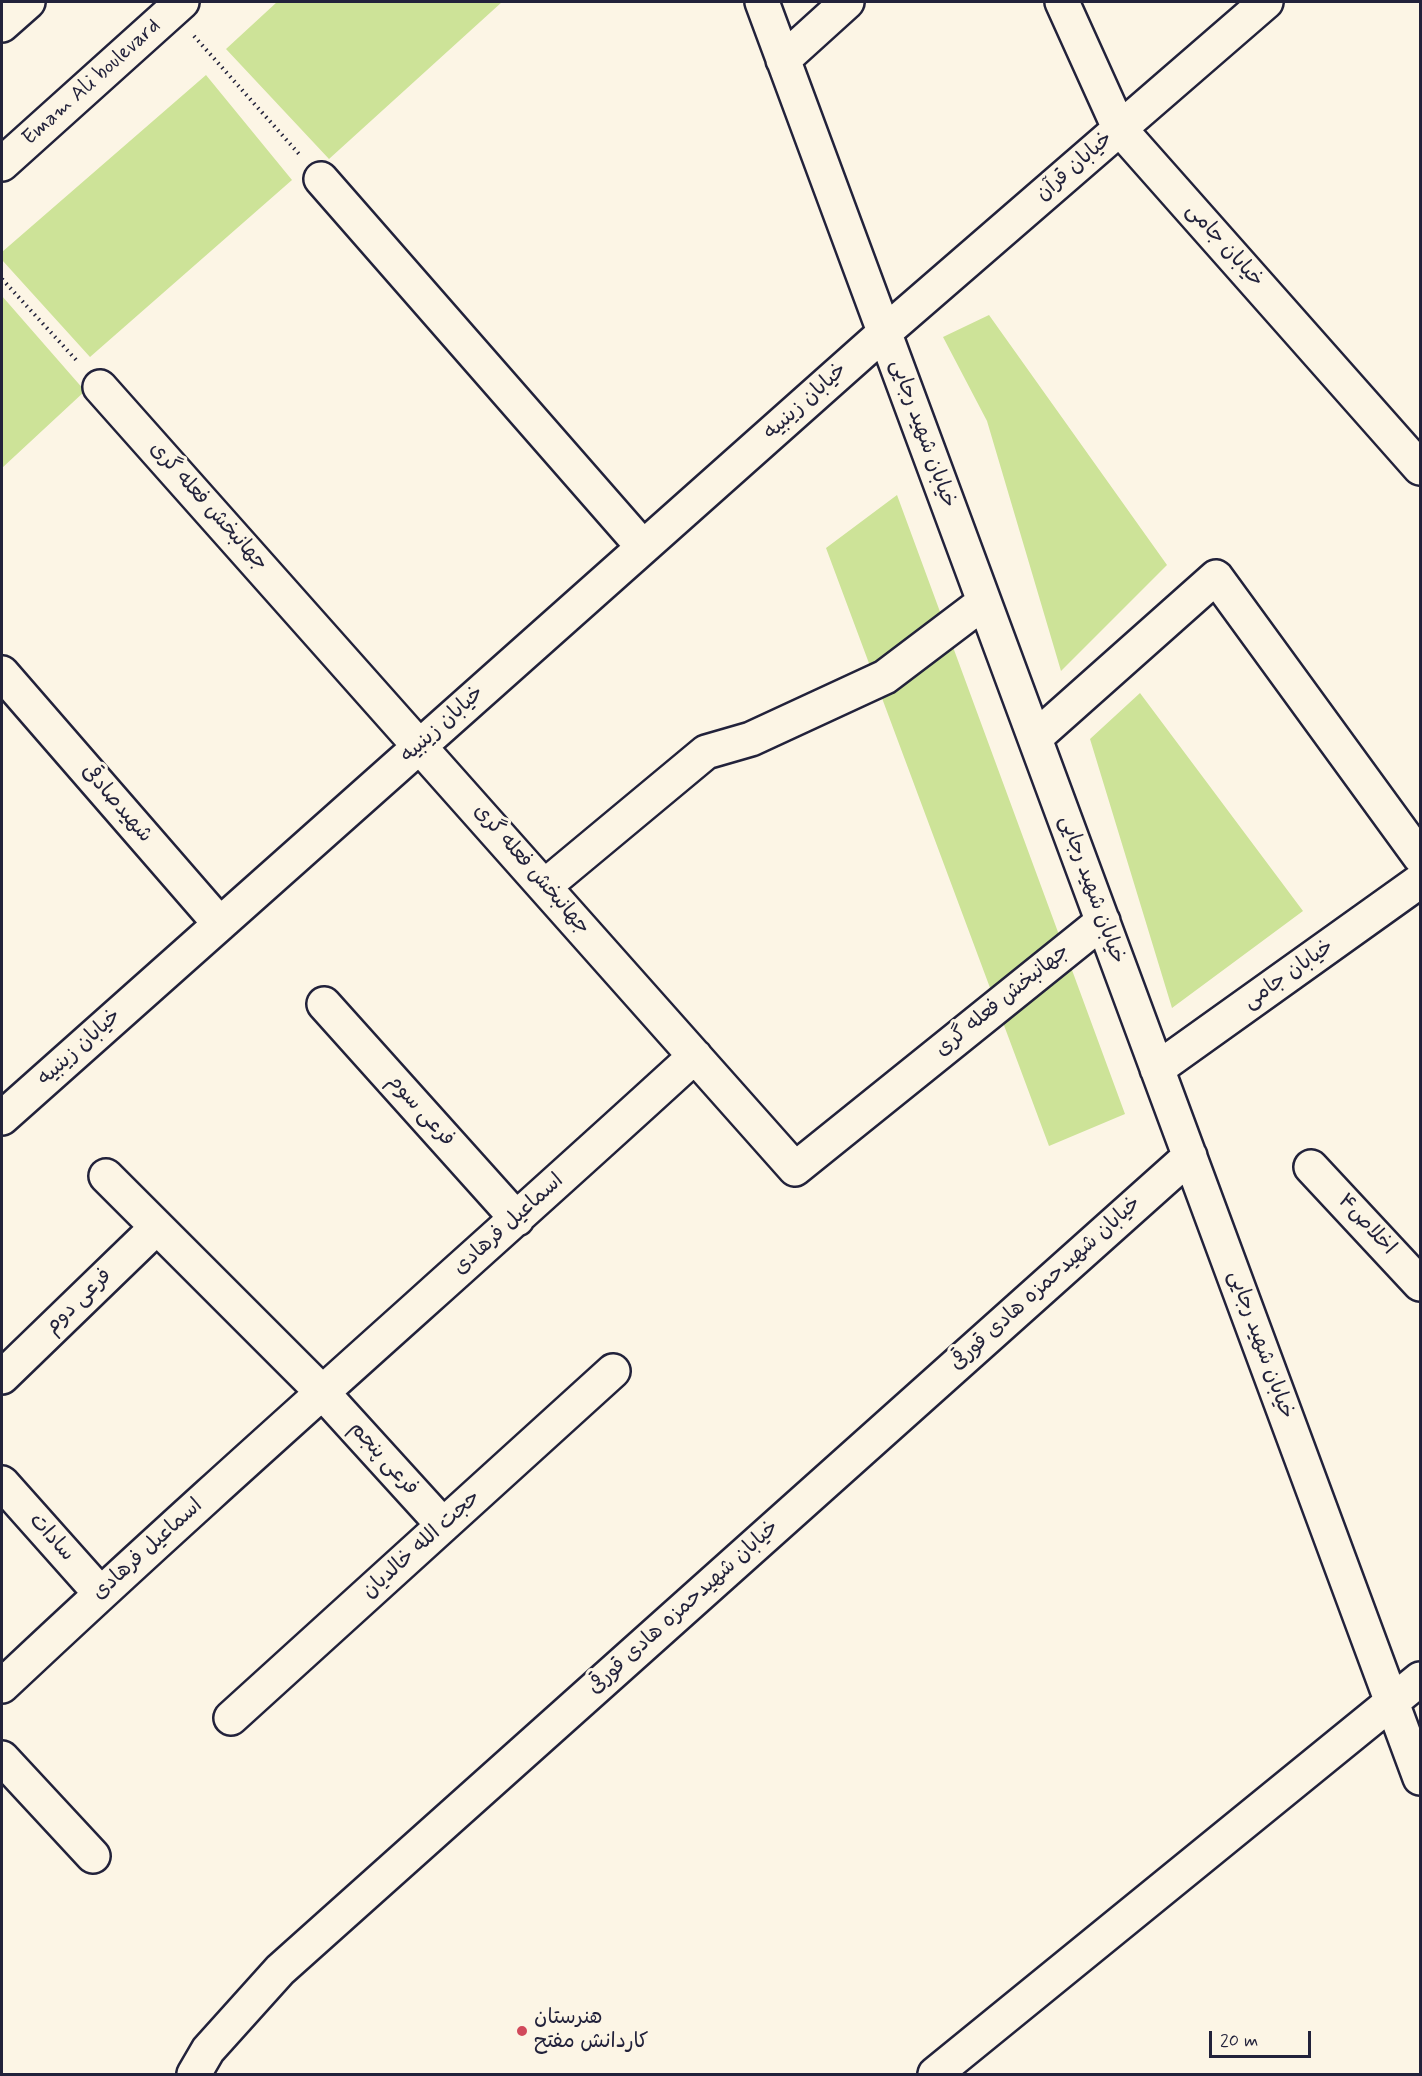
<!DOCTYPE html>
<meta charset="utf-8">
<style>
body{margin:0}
#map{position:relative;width:1422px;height:2076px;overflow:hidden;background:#fcf5e5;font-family:Mynerve,sans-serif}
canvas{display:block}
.frame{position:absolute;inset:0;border:3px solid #22223b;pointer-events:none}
.scale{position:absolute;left:1209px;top:2031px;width:102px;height:27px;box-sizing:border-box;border:3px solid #22223b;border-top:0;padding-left:8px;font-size:18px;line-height:21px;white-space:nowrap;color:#22223b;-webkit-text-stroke:4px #fcf5e5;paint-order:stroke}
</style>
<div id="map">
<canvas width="1422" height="2076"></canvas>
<div class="frame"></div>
<div class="scale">20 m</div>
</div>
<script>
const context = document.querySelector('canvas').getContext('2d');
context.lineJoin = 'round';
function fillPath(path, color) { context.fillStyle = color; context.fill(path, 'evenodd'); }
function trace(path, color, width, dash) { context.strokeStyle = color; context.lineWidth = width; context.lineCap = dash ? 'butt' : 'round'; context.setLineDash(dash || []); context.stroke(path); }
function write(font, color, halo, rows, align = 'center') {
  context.font = font + ' Mynerve,"Playpen Sans Arabic",sans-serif'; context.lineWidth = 6; context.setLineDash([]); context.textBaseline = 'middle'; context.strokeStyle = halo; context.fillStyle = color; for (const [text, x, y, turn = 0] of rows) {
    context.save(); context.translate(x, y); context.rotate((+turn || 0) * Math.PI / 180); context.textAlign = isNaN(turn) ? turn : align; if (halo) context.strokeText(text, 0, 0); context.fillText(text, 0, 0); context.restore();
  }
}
const green = new Path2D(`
 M277,2h225l-173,157 -103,-110z
 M206,75l86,105 -202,177 -88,-97v-8z
 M2,296l83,95 -83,77z
 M989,315l178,250 -106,106 -74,-250 -44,-84z
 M897,495l228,619 -76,32 -223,-598z
 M1140,693l163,218 -131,97 -82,-269z`);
const path = new Path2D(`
 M194,36l105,118
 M2,279l76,83`);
const minor = new Path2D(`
 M762,2l658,1776
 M1062,2l57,126 301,340
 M783,60l64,-58
 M321,179l322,368
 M100,387l695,782 308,-248
 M2,673l218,251
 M1035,738l181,-161 204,280
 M545,886l161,-134 45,-13 134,-62 99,-75
 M324,1004l193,215
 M1157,1069l263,-188
 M2,1118l882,-785 382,-331
 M1311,1167l109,117
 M106,1176l216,216 121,133
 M2,1377l155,-150
 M2,1483l98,110
 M2,1686c227,-214 463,-419 693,-630
 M231,1718l382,-347
 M2,1758l91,98
 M194,2074l14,-24 72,-80 910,-814
 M935,2074l485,-395`);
const major = new Path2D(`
 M2,25l26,-23
 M2,164l180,-162`);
const markers = [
 [522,2031,6,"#d1495b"]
];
const streetNames = [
 ["Emam Ali boulevard",92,83,-42],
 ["خیابان قرآن",1075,167,-41],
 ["خیابان جامی",1224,246,48],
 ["خیابان زینبیه",806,402,-42],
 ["خیابان شهید رجایی",922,434,70],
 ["جهانبخش فعله گری",208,507,48],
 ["خیابان زینبیه",443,725,-42],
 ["شهیدصادقی",116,804,49],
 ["جهانبخش فعله گری",531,870,49],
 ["خیابان شهید رجایی",1091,890,70],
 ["خیابان جامی",1289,975,-35],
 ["جهانبخش فعله گری",1003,1001,-39],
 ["خیابان زینبیه",80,1048,-42],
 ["فرعی سوم",420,1111,48],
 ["اسماعیل فرهادی",509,1225,-42],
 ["اخلاص۴",1366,1225,47],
 ["خیابان شهیدحمزه هادی قورقی",1046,1284,-42],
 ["فرعی دوم",79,1302,-44],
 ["خیابان شهید رجایی",1260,1345,70],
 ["فرعی پنجم",383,1459,48],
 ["سادات",51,1538,48],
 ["حجت الله خالدیان",422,1545,-42],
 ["اسماعیل فرهادی",148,1550,-42],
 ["خیابان شهیدحمزه هادی قورقی",684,1608,-42]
];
const poiNames = [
 ["هنرستان",534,2019],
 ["کاردانش مفتح",534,2043]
];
fillPath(green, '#cde398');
trace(minor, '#22223b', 38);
trace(major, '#22223b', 38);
trace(path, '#22223b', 4, [1.5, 4.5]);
trace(minor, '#fcf5e5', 33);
trace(major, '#fcf5e5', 33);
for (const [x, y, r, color] of markers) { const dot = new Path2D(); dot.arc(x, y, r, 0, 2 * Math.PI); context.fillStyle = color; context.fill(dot); trace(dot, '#fcf5e5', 2); }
write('21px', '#22223b', '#fcf5e5', streetNames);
write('21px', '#22223b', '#fcf5e5', poiNames, 'left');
</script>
